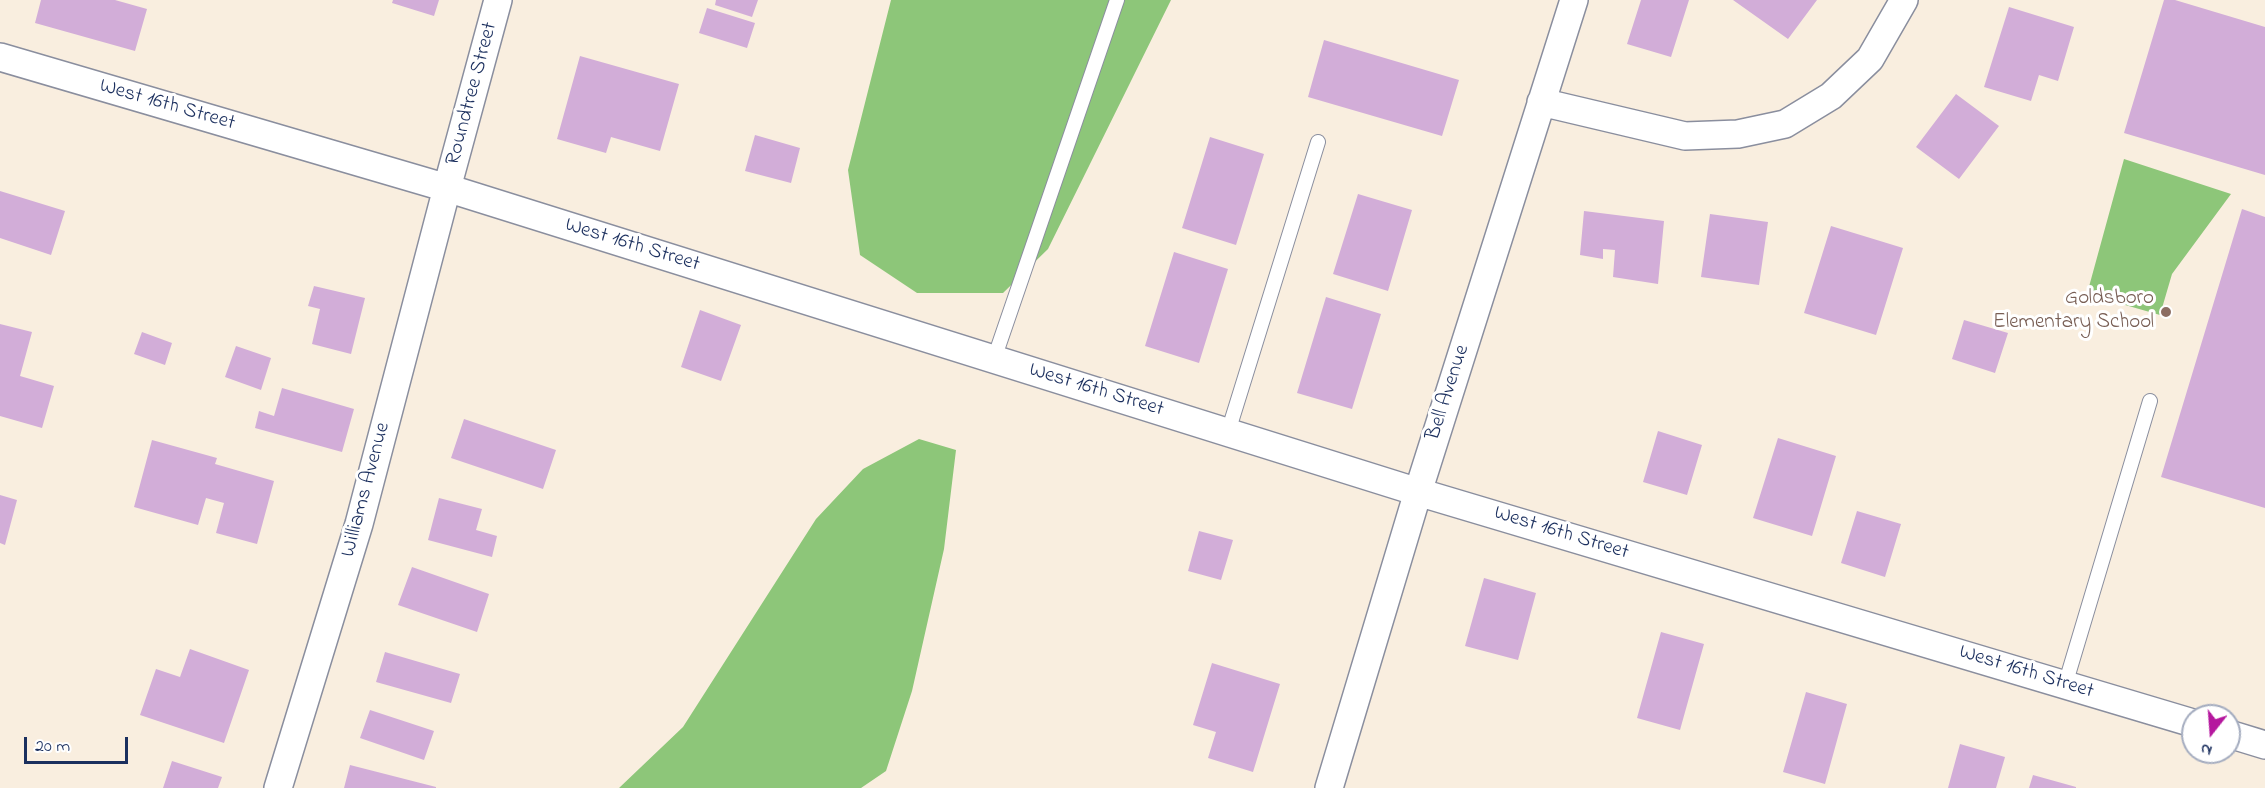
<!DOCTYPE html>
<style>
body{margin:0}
#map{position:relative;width:2265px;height:788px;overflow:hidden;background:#f9eedf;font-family:"Indie Flower",sans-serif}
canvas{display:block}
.north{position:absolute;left:2181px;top:704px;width:60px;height:60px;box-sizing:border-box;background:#fff;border:2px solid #a4acbf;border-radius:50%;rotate:197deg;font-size:16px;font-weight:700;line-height:24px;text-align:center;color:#1b2f5e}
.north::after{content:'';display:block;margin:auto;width:21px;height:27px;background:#b5179e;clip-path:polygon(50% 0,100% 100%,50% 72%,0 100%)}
.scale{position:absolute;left:24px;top:737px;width:104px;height:27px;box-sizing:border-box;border:3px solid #1b2f5e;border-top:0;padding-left:8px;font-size:18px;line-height:21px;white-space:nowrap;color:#1b2f5e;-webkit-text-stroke:4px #fff;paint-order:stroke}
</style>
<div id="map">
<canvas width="2265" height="788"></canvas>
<div class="north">N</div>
<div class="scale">20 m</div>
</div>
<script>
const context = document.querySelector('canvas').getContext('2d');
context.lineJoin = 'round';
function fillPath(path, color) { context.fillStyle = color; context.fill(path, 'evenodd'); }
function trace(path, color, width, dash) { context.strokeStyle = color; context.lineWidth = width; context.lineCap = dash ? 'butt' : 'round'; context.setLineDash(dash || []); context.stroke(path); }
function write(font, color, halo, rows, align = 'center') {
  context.font = font + ' "Indie Flower",sans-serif'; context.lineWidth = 6; context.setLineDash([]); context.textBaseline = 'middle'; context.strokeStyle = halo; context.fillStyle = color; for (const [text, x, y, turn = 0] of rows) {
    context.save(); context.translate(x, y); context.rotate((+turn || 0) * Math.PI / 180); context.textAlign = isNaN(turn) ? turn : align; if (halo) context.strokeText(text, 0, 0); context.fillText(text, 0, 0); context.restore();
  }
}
const green = new Path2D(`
 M891,0h280l-123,249 -45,44h-86l-57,-38 -12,-85z
 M2124,159l107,35 -59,80 -12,41 -73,-21z
 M919,439l37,11 -12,99 -32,142 -26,80 -25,17h-242l64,-61 133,-208 47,-50z`);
const building = new Path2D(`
 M41,0h74l32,9 -12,42 -100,-28z
 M393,0h46l-5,16 -42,-13z
 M716,0h42l-6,17 -37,-12z
 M1641,0h48l-18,57 -44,-13z
 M1733,0h84l-29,39z
 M2164,0h11l90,27v148l-141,-42z
 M2009,7l65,20 -16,54 -19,-6 -8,26 -47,-14z
 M707,8l48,15 -8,25 -48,-15z
 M1324,40l135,40 -17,56 -134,-39z
 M580,56l99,28 -19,67 -49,-14 -5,16 -49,-14z
 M1956,94l43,32 -40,53 -43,-32z
 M755,135l45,13 -9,35 -46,-12z
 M1210,137l54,17 -28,91 -54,-17z
 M0,191l65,20 -14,44 -51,-17z
 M1358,194l54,16 -24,81 -55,-17z
 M2242,209l23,8v291l-104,-31z
 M1584,211l80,10 -6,63 -45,-7 2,-27 -12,-1v10l-23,-4z
 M1710,214l58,8 -9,63 -58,-8z
 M1831,226l72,22 -27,87 -72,-22z
 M1174,252l54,17 -29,94 -54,-17z
 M314,286l51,12 -14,56 -39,-10 8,-35 -12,-3z
 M1326,297l55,17 -29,95 -55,-16z
 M700,310l41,15 -20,56 -40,-14z
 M1964,320l44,13 -13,40 -43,-14z
 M0,324l32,8 -12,44 34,10 -12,42 -42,-12z
 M142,332l30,11 -7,22 -31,-11z
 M236,346l35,12 -10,32 -36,-13z
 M282,388l72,21 -12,43 -87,-24 4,-17 15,5z
 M464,419l92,31 -13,39 -92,-31z
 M1658,431l44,14 -15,50 -44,-13z
 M1778,438l58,18 -24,80 -59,-18z
 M152,440l65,18 -2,6 59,17 -17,63 -41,-11 8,-30 -18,-5 -8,27 -64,-18z
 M0,495l17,5 -12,45 -5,-2z
 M439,498l43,11 -6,21 21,6 -5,21 -64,-17z
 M1857,511l44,13 -16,53 -44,-14z
 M1199,531l34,9 -12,40 -33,-9z
 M412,567l77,27 -12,38 -79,-27z
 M1484,578l52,15 -18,67 -53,-14z
 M1661,632l43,12 -24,86 -43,-12z
 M190,649l59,21 -25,73 -84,-28 16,-46 24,8z
 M385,652l75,22 -9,29 -75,-21z
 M1212,663l68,21 -27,88 -45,-14 8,-26 -23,-7z
 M1806,692l41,12 -22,80 -42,-12z
 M370,710l64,21 -10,29 -64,-22z
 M1960,744l45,13 -9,31h-48z
 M172,761l50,16 -4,11h-55z
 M350,765l86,22v1h-92z
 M2033,775l43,12v1h-47z`);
const service = new Path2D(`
 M994,359l123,-359
 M1228,432l90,-290
 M2065,685l85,-284`);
const minor = new Path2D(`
 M0,57l447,131 971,304 775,231
 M1541,102l144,34 53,-2 47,-10 46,-28 39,-37 34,-59
 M2229,734l36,11
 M278,788l81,-264 88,-336 51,-188
 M1329,788l89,-296 156,-492`);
const markers = [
 [2166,312,6,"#8d6e63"]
];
const streetNames = [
 ["Roundtree Street",473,94,-75],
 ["West 16th Street",167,106,16],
 ["West 16th Street",632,246,17],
 ["West 16th Street",1096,391,17],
 ["Bell Avenue",1449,393,-72],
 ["Williams Avenue",367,490,-75],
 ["West 16th Street",1561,534,17],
 ["West 16th Street",2026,673,17]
];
const educationNames = [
 ["Goldsboro",2154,300],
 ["Elementary School",2154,324]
];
fillPath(green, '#8dc679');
fillPath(building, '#d2add8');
trace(service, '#8a8e9e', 16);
trace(minor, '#8a8e9e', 30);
trace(service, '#fff', 14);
trace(minor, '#fff', 27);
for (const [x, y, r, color] of markers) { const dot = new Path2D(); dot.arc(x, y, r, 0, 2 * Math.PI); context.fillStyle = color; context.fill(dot); trace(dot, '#fff', 2); }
write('21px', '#1b2f5e', '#fff', streetNames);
write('21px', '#785e54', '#fff', educationNames, 'right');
</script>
